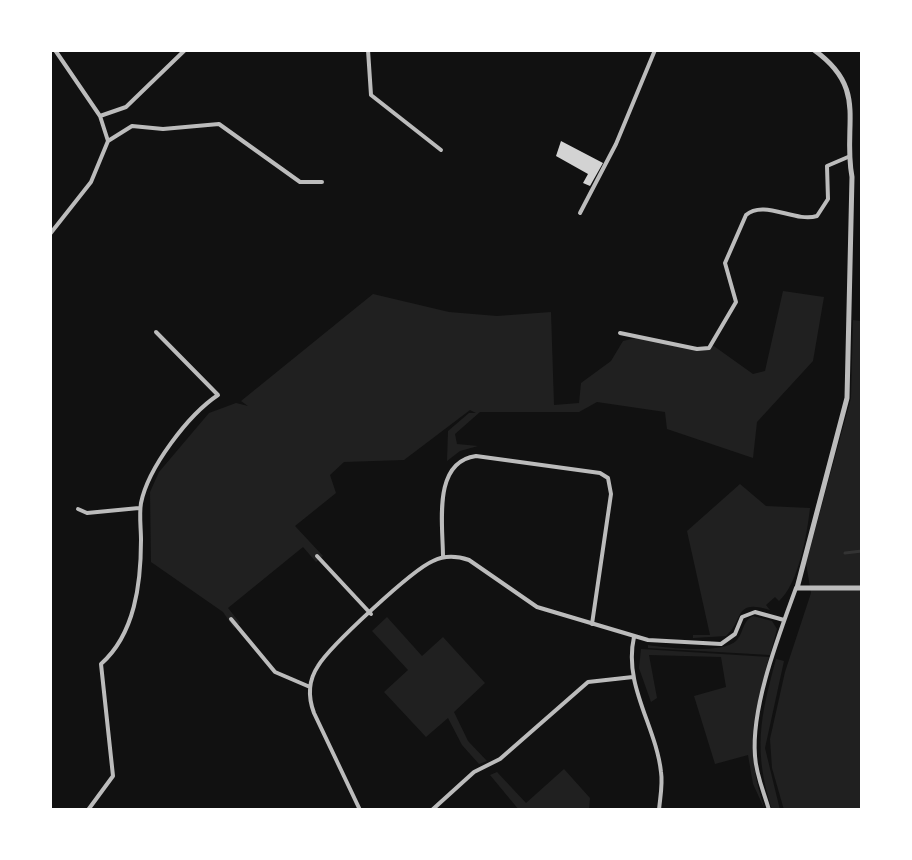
<!DOCTYPE html>
<style>
body{margin:0}
#map{position:relative;width:912px;height:860px;overflow:hidden;background:#111;font-family:Jost,sans-serif}
canvas{display:block}
.frame{position:absolute;inset:0;border:52px solid #fff;pointer-events:none}
</style>
<div id="map">
<canvas width="912" height="860"></canvas>
<div class="frame"></div>
</div>
<script>
const context = document.querySelector('canvas').getContext('2d');
context.lineJoin = 'round';
function fillPath(path, color) { context.fillStyle = color; context.fill(path, 'evenodd'); }
function trace(path, color, width, dash) { context.strokeStyle = color; context.lineWidth = width; context.lineCap = dash ? 'butt' : 'round'; context.setLineDash(dash || []); context.stroke(path); }
const green = new Path2D(`
 M783,291l41,6 -11,64 -56,61 -4,36 -86,-29 -2,-17 -68,-10 -18,10h-99l-25,22 2,10 21,2 -18,5 -13,10 1,-30 21,-18h7l-6,-3 -66,50 -60,2 -14,13 6,18 -41,33 28,30 -7,6 -13,-15 -75,61 12,15 -6,5 -11,-16 -72,-50 -1,-70 9,-20 50,-59 27,-10 12,3 -7,-5 132,-107 76,18 48,4 54,-4 3,93 25,-2 2,-20 30,-22 12,-20 17,-4 66,12 5,-5 42,30 12,-3z
 M853,320l9,1v489h-78l-12,-42 -2,-29 15,-67 26,-79 -5,-30 45,-165z
 M740,484l26,22 44,2c-3,26 -11,75 -31,93l-4,-4 -9,8 4,5c-37,-11 -25,9 -44,26l-33,2v-3h17l-23,-104z
 M753,616l19,5 5,8 -7,26 -122,-7v-3c18,3 75,9 88,-4 8,-8 6,-20 17,-25z
 M387,617l35,39 21,-19 42,46 -31,29 14,29 19,20 -8,3 -17,-19 -14,-27 -22,19 -42,-45 24,-22 -36,-39z
 M641,649l128,8c-16,62 -25,90 -4,153l-12,-26 -5,-29 -33,9 -21,-68 32,-9 -5,-30 -72,-2 8,43 -6,4 -12,-34z
 M776,659l8,2 -19,87 15,62h-8c-19,-60 -12,-92 4,-151z
 M564,769l26,29 -1,12h-70l-29,-35 7,-3 29,31z`);
const stream = new Path2D(`
 M845,553l17,-2`);
const building = new Path2D(`
 M561,141l42,22 -13,23 -7,-3 5,-9 -32,-18z`);
const minor = new Path2D(`
 M368,50l3,45 70,55
 M100,116l26,-9 59,-57
 M108,141l24,-15 31,3 56,-5 81,58h22
 M580,213l36,-69 39,-94
 M50,234l41,-52 17,-41 -8,-25 -45,-66
 M620,333l77,16 12,-1 27,-46 -11,-39 21,-48c18,-16 49,8 71,1l11,-17 -1,-33 21,-9
 M78,509l9,4 52,-5
 M317,556l54,58
 M443,557c0,-32 -11,-95 33,-101l124,17 8,5 3,16 -19,130
 M231,619l44,53 35,15
 M634,637c-11,48 22,89 27,135 2,12 -1,26 -2,38
 M88,810l25,-34 -12,-112c34,-30 40,-81 40,-124 0,-12 -2,-25 0,-37 7,-35 47,-88 77,-108l-62,-63
 M360,810l-46,-97c-6,-16 -6,-32 4,-47 12,-20 94,-96 115,-105 12,-6 24,-5 36,-1l68,47 111,33 73,4 14,-10 7,-17 13,-5 29,8
 M432,810l42,-38 26,-13 88,-77 45,-5
 M769,810c-5,-18 -13,-35 -14,-54 -4,-50 24,-121 41,-168`);
const tertiary = new Path2D(`
 M814,50c55,39 28,74 38,127l-5,221 -50,190h65`);
fillPath(green, '#202020');
trace(stream, '#333', 3);
fillPath(building, '#d3d3d3');
trace(minor, '#bcbcbc', 4);
trace(tertiary, '#bcbcbc', 5);
</script>
